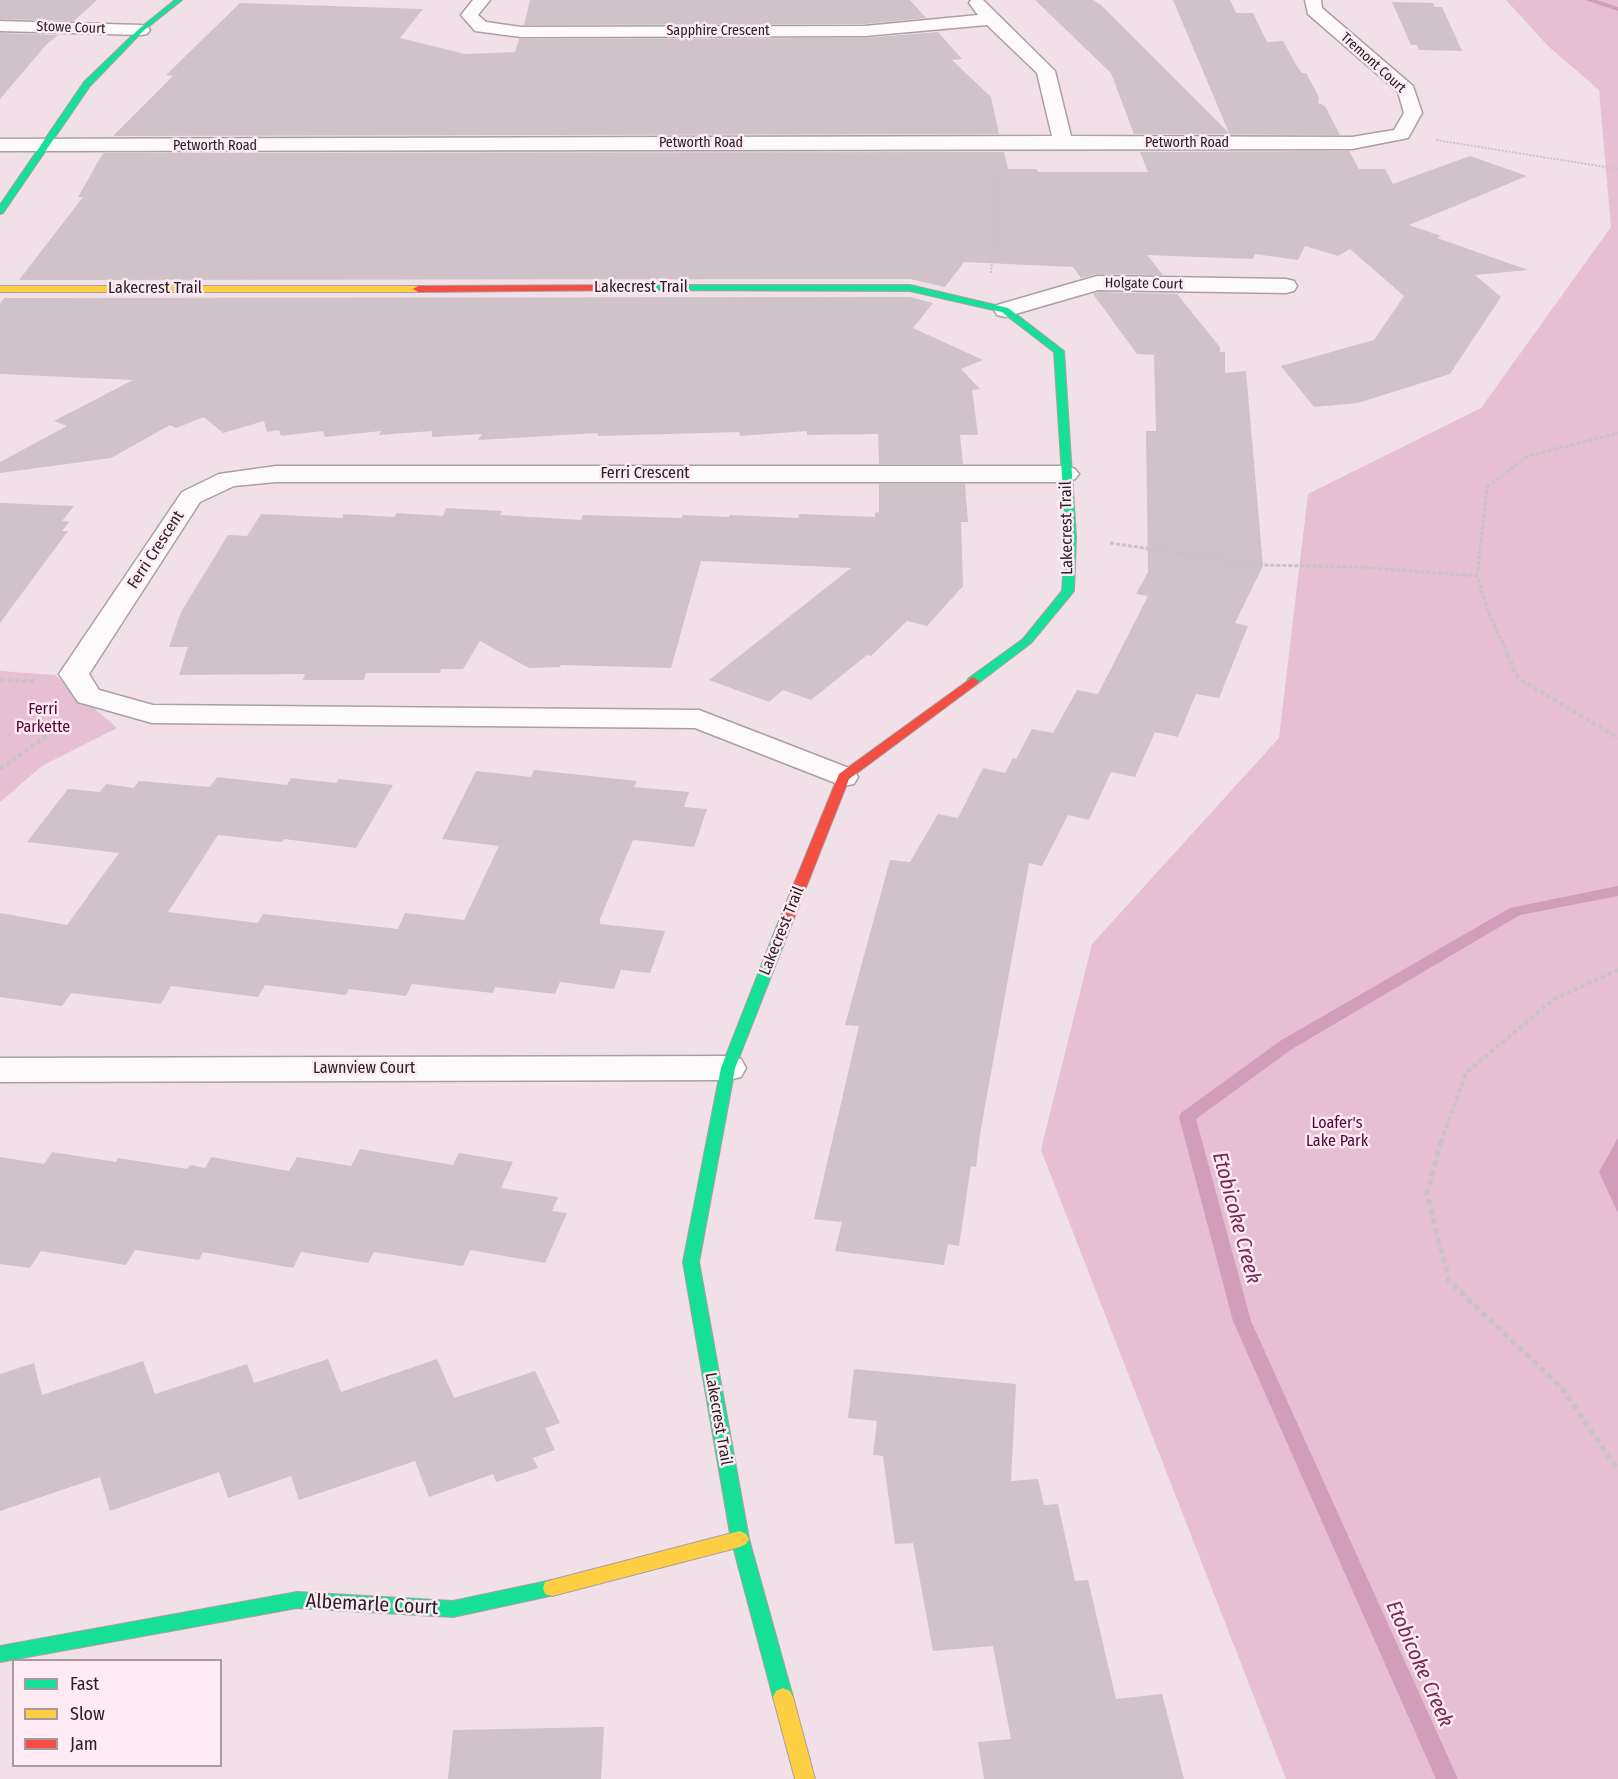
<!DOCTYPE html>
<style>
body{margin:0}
#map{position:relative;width:1618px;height:1779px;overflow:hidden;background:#f1e0e8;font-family:"Fira Sans Condensed",sans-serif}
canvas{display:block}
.legend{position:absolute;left:12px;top:1659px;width:210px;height:108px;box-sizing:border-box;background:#fdeaf3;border:2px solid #a999a1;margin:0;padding:8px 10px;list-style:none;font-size:18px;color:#2b2025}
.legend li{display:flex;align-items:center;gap:12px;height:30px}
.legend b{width:30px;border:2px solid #a999a1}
</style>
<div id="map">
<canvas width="1618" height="1779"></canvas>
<ul class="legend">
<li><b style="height:8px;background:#16e098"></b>Fast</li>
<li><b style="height:8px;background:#ffcf43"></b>Slow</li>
<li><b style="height:8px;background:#f24e42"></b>Jam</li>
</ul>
</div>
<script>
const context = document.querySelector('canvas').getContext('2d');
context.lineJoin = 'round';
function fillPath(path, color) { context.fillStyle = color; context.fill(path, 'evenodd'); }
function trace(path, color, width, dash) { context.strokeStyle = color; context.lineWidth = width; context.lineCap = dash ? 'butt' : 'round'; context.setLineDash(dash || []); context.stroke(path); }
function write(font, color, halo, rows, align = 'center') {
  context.font = font + ' "Fira Sans Condensed",sans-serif'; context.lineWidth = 5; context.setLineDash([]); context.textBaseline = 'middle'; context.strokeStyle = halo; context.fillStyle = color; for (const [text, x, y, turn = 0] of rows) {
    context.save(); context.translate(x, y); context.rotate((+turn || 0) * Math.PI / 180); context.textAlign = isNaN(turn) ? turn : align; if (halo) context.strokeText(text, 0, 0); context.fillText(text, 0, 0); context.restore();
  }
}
const green = new Path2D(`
 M1506,0h112v1779h-332l-245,-629 51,-206 187,-206 29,-244 173,-86 130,-181 -12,-137 -51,-44z
 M0,671l55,4 62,53 -75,38 -42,36z`);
const water = new Path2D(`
 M1618,1138v75l-19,-41z`);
const stream = new Path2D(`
 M1585,0h12l21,7v4z
 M1618,886v10l-98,19 -228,134 -96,70 55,202 207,458h-22l-203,-458 -54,-204 2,-4 99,-72 230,-133z`);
const building = new Path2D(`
 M0,0h97l-23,21 -74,-2z
 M530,0h380l16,18 -61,6 -341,1z
 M1035,0h58l8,5 128,128 -56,-133h57l6,13h17l14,29 16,-1 15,27 4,5h4l13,24 -1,6 7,3 15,29 -206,-1 -23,-61z
 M1392,2l41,1 2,4h7l20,44 -43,-1 -2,-5h-6z
 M240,3l183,6 -23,29 65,16 50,-2 4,-13 346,-1 73,-6 24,27 -10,1 39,37 8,37 -886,2 60,-60 -7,-1z
 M0,33l58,2 -12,10 -46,54z
 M1349,151l10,18h26l8,15 77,-28 57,20 -118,49 32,11 -4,2 91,32 -53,5 26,22 -51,77 -92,29 -44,4 -33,-41 93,-26 30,-44 -54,-47 -12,7 -33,-10 -7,14 -43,-6 -2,5 -106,-4 16,20 -66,-1 -16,4 -8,-11 -109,-5 -19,25 -35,-8 -891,1 64,-83h-5l25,-44 901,-1 4,17h29l1,3h110l-8,-20z
 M1098,292l79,2 43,53v5h5v21l21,-2 17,195 -28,57 13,3 -29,72 -23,-4 -18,43 -23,-5 -20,45 -24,-5 -22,48 -21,-5 -26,51 -13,-3 -49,271 -4,33 -5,-1 -12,80 -11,-2 -4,21 -109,-14 7,-29 -28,-3 45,-193 -14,-1 45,-165 20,2 28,-48 20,4 25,-50 22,5 8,-15 3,1 16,-30 21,4 24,-43 21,4 50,-98 -12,-2 12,-22 -2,-141h10l-2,-76 -17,-1 -44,-60z
 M910,297l23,6 -20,25 70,32 -22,9 19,20 -8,1 6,45h-18l3,29h-84l-1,-30 -71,1v-4l-67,5 -1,-4 -141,4v-3l-120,7 4,-6 -50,3v-6l-53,4 2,-4 -56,6 -2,-6 -42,5 -2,-6 -12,2 -3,-11 -41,12 -19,-16 -28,11 -6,-3 -59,33 -111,15v-11l67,-36 -13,-5 79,-41 -133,-6v-70l4,-6z
 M879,484h86l3,38h-7l2,64 -36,40 -20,-5 -36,35 -4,-1 -56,45 -28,-10 -14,12 -60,-22 142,-112 -150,-7 -30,107 -110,-3 -1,2 -31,1 -49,-27 -17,28h-22l-1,4h-74l-2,7h-61l2,-6 -126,1 9,-28h-19l12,-35 47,-77 19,1 14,-22 82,4v-4l51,3 3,-4 46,3 3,-8 56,3 -2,4 81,5 2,-5 98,3 2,-3 46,2 1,-2 68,3 1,-4 76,3v-4l4,-1z
 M0,503l74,3 -12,15 7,1 -7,9h6l-68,92z
 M534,770l103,11 -3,6 55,5 -5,15 23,2 -13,38 -61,-7 -33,79v5l65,7 -15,42 -29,-3 -7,19 -54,-7 -5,12 -60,-7 -2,6 -81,-9 -6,12 -57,-7 -3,6 -81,-10 -7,12 -87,-11 -10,18 -90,-11 -9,13 -62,-9v-84l67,12 52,-72 -92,-11 41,-53 32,3 6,-8 28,4 5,-7 71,6 7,-10 70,8 4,-7 45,5 3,-4 54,6 -37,63 -72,-9 -2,3 -64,-7 -50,77 90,11 5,-9 135,15 7,-16 59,7 35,-74 -57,-7 34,-68 55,6z
 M360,1149l93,16 6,-12 54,9 -12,26 57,9 -6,14 15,2 -22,50 -75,-13 -7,16 -89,-14 -6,11 -67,-11 -8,16 -90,-16 -4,8 -64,-10 -9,15 -85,-14 -11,17 -30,-4v-107l44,7 8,-12 64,10 2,-4 69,11 3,-4 15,3 6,-11 78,14 8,-14 54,9z
 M328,1359l13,33 96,-33 17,39 81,-27 25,52 -15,5 10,22 -22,8 5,10 -42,14 -3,-8 -64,23 -14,-36 -116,39 -8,-24 -63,22 -9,-26 -109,39 -10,-34 -100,34v-137l34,-11 8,32 101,-34 12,33 92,-30 7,19z
 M854,1369l162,15 -5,97 27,-2 6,26 14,-1 17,77 13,-1 28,119 46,-5 22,85h-200l-6,-37 33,-3 -18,-93 -60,5 -20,-108 -18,1 -12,-88 -10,-1 4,-34 -29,-3z
 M604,1727l-3,52h-153l5,-49z`);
const pathFar3 = new Path2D(`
 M1436,140l182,29
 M991,273l7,-97`);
const pathFar2 = new Path2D(`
 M1110,543l149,22 100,2 118,9
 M1508,655l-20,-44 -11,-35 10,-89 41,-31 90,-23`);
const pathFar1 = new Path2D(`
 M1507,654l11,24 100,60
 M0,680l34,1
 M0,769l65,-46
 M1441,1142l25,-69 88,-74 64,-29`);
const path = new Path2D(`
 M1441,1141l-14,53 22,87 112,106 57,83`);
const street = new Path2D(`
 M473,0h17l-12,15 8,7 35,5 344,-1 113,-11 -9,-12 2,-3h12l72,71 16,65 281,1 42,-7 10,-17 -6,-21 -90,-78 -3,-14h16l1,8 91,78 9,27 -14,25 -56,11 -1352,2v-12l1052,-3 -15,-63 -50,-48 -122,11 -344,1 -46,-6 -14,-16z
 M0,21l141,4 6,1 3,4 -3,4 -6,1 -141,-4z
 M1097,276l189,3 8,2 3,5 -3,5 -8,2 -188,-3 -93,27 -8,-2 -3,-5 3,-5z
 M276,466h790l9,3 4,5 -4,5 -9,3h-790l-42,4 -34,16 -111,172 10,16 54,15 546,5 155,60 4,7 -4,7 -11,2 -148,-58 -543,-5 -74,-21 -19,-28 123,-182 37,-18z
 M728,1056l13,3 5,9 -5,9 -13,3 -728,2v-24z`);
const fast = new Path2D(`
 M175,0h7l-39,31 -53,55 -87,127 -3,1v-9l84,-123 55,-53z
 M636,285h274l98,23 56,43 12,186 -2,54 -43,52 -54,41h-8l-2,-3 2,-3 54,-39 39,-48 4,-54 -12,-185 -52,-40 -92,-21 -277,-1v-4z
 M787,914l7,4 -59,150 -36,194 50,277 44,158 -3,6 -7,3 -7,-3 -3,-6 -42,-158 -48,-277 38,-194 59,-150z
 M552,1580l7,2 2,6 -2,6 -106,23 -156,-9 -297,54v-16l297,-54 156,9z`);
const slow = new Path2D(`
 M0,286h418l5,3 -5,3h-418z
 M740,1531l6,3 3,5 -3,5 -6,3 -188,49 -7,-2 -2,-6 2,-6 7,-2z
 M783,1688l7,3 3,6 22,82h-20l-22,-82 3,-6z`);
const jam = new Path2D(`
 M636,285l3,1v4l-221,2 -5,-3 5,-3z
 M973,677l6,4 -2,3 -128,95 -55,139 -2,3h-10l-2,-3 59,-144z`);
const farStreetnames = [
 ["Stowe Court",71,28,2],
 ["Sapphire Crescent",718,31],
 ["Tremont Court",1373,63,42],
 ["Petworth Road",701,143],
 ["Petworth Road",1187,143],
 ["Petworth Road",215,146],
 ["Holgate Court",1144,284,1]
];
const streetNames = [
 ["Lakecrest Trail",641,288],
 ["Lakecrest Trail",155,289],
 ["Ferri Crescent",645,474],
 ["Lakecrest Trail",1067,528,-91],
 ["Ferri Crescent",156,550,-57],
 ["Lakecrest Trail",782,931,-68],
 ["Lawnview Court",364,1069],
 ["Lakecrest Trail",718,1419,80]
];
const parkNames = [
 ["Ferri",43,710],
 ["Parkette",43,728],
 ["Loafer's",1337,1124],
 ["Lake Park",1337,1142]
];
const nearStreetnames = [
 ["Albemarle Court",372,1605,3]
];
const nearWaternames = [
 ["Etobicoke Creek",1236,1218,75],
 ["Etobicoke Creek",1419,1664,66]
];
fillPath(green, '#e6bfd2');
fillPath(water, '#d29db8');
fillPath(stream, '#d29db8');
fillPath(building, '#cfc2c9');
trace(street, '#ab9fa4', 3);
trace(fast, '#ab9fa4', 2);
trace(slow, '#ab9fa4', 2);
trace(jam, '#ab9fa4', 2);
trace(pathFar3, '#c9c3c6', 2, [2, 1.5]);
trace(pathFar2, '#c9c3c6', 3, [4, 2]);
trace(pathFar1, '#c9c3c6', 4, [4.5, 3]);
trace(path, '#c9c3c6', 5, [6, 4]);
fillPath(street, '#fdfafc');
fillPath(fast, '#16e098');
fillPath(slow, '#ffcf43');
fillPath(jam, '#f24e42');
write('14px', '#2b2025', '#fdeaf3', farStreetnames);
write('16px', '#2b2025', '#fdeaf3', streetNames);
write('16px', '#560239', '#fdeaf3', parkNames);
write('20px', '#2b2025', '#fdeaf3', nearStreetnames);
write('italic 21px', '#782757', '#fdeaf3', nearWaternames);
</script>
